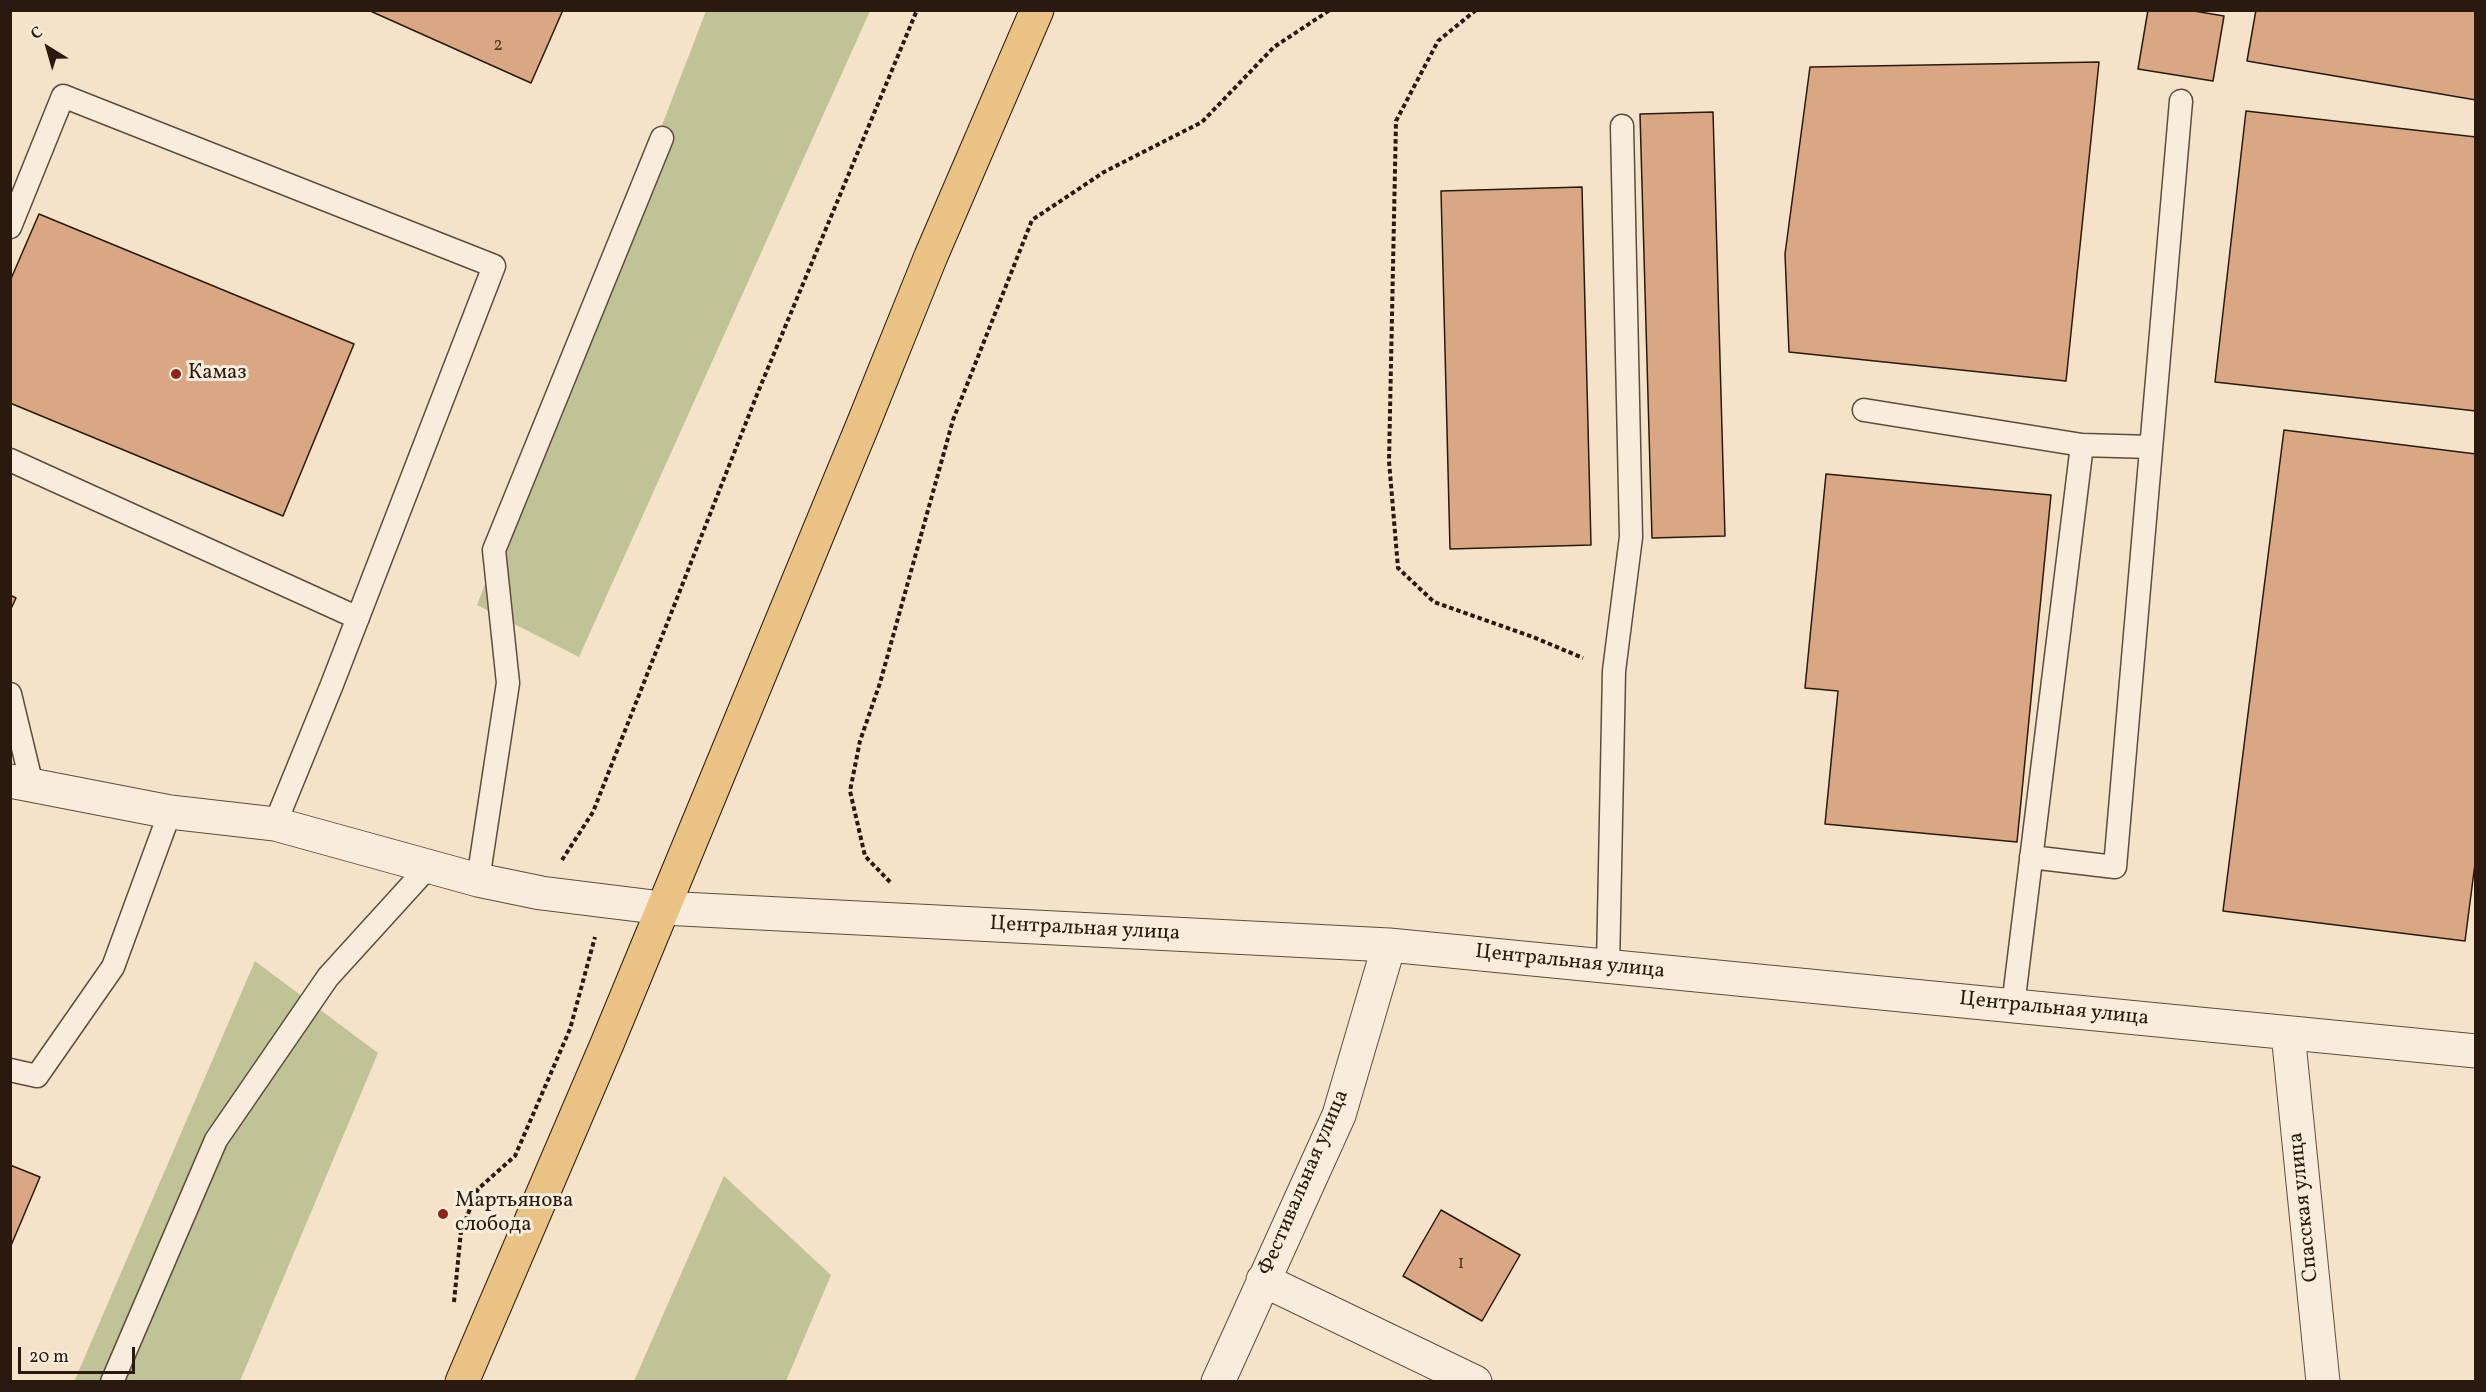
<!DOCTYPE html>
<meta charset="utf-8">
<style>
body{margin:0}
#map{position:relative;width:2486px;height:1392px;overflow:hidden;background:#f5e3c9;font-family:Vollkorn,serif}
canvas{display:block}
.frame{position:absolute;inset:0;border:12px solid #29190e;pointer-events:none}
.north{position:absolute;left:18px;top:18px;width:60px;height:60px;-webkit-text-stroke:4px #f8eddc;paint-order:stroke;rotate:323deg;font-size:16px;font-weight:700;line-height:24px;text-align:center;color:#29190e}
.north::after{content:'';display:block;margin:auto;width:21px;height:27px;background:#29190e;clip-path:polygon(50% 0,100% 100%,50% 72%,0 100%)}
.scale{position:absolute;left:18px;top:1347px;width:117px;height:27px;box-sizing:border-box;border:3px solid #29190e;border-top:0;padding-left:8px;font-size:18px;line-height:21px;white-space:nowrap;color:#29190e;-webkit-text-stroke:4px #f8eddc;paint-order:stroke}
</style>
<div id="map">
<canvas width="2486" height="1392"></canvas>
<div class="frame"></div>
<div class="north">С</div>
<div class="scale">20 m</div>
</div>
<script>
const context = document.querySelector('canvas').getContext('2d');
context.lineJoin = 'round';
function fillPath(path, color) { context.fillStyle = color; context.fill(path, 'evenodd'); }
function trace(path, color, width, dash) { context.strokeStyle = color; context.lineWidth = width; context.lineCap = dash ? 'butt' : 'round'; context.setLineDash(dash || []); context.stroke(path); }
function write(font, color, halo, rows, align = 'center') {
  context.font = font + ' Vollkorn,serif'; context.lineWidth = 6; context.setLineDash([]); context.textBaseline = 'middle'; context.strokeStyle = halo; context.fillStyle = color; for (const [text, x, y, turn = 0] of rows) {
    context.save(); context.translate(x, y); context.rotate((+turn || 0) * Math.PI / 180); context.textAlign = isNaN(turn) ? turn : align; if (halo) context.strokeText(text, 0, 0); context.fillText(text, 0, 0); context.restore();
  }
}
const green = new Path2D(`
 M706,11h164l-291,646 -102,-52z
 M255,961l123,92 -138,328 -166,1z
 M724,1176l107,99 -45,106h-152z`);
const building = new Path2D(`
 M368,10h195l-32,73z
 M2148,10h40l36,6 -11,65 -75,-12z
 M2256,10h220v90l-229,-39z
 M2099,62l-33,319 -277,-29 -4,-98 25,-187z
 M2246,111l230,26v274l-261,-29z
 M1713,112l12,424 -73,2 -12,-424z
 M1582,187l9,358 -141,4 -9,-358z
 M39,214l315,130 -71,172 -273,-113v-122z
 M2284,430l192,24v402l-11,85 -242,-30z
 M1826,474l225,21 -34,347 -192,-18 13,-133 -33,-3z
 M10,595l6,3 -6,13z
 M10,1165l30,12 -30,71z
 M1441,1210l79,45 -38,66 -79,-45z`);
const path = new Path2D(`
 M1476,10l-38,31 -42,80 -7,340 9,107 36,34 99,35 50,21
 M562,860l31,-48 165,-420 159,-382
 M890,882l-25,-26 -15,-65 10,-50 20,-58 73,-263 79,-200 72,-48 98,-50 72,-75 56,-37
 M454,1302l7,-71 17,-42 37,-33 55,-127 25,-92`);
const service = new Path2D(`
 M10,227l53,-131 431,170 -163,421 -56,137
 M1864,410l218,35 -69,561
 M2082,445l69,2
 M10,460l348,158
 M10,694l22,91
 M2031,857l84,10 66,-766
 M478,880l30,-197 -14,-133 168,-412
 M1608,966l6,-295 17,-134 -9,-411
 M10,1070l27,6 76,-109 57,-155
 M112,1382l104,-242 112,-163 101,-111`);
const minor = new Path2D(`
 M10,781l160,31 105,12 203,56 63,13 121,15 727,37 1087,106
 M2288,1033l35,349
 M1263,1280l212,102
 M1218,1382l121,-267 50,-170`);
const primary = new Path2D(`
 M462,1382l145,-338 257,-622 67,-166 106,-246`);
const markers = [
 [176,374,6,"#8f2418"],
 [443,1214,6,"#8f2418"]
];
const numberNames = [
 ["2",498,47],
 ["1",1461,1265]
];
const poiNames = [
 ["Камаз",188,374],
 ["Мартьянова",455,1202],
 ["слобода",455,1226]
];
const streetNames = [
 ["Центральная улица",1085,930,3],
 ["Центральная улица",1570,963,6],
 ["Центральная улица",2054,1010,6],
 ["Фестивальная улица",1305,1183,-67],
 ["Спасская улица",2305,1207,-96]
];
fillPath(green, '#bfc395');
fillPath(building, '#d9a783');
trace(building, '#29190e', 1.5);
trace(service, '#5c4c3d', 25);
trace(minor, '#5c4c3d', 35);
trace(primary, '#29190e', 35);
trace(path, '#29190e', 4, [4.5, 3]);
trace(service, '#f8eddc', 22);
trace(minor, '#f8eddc', 33);
trace(primary, '#eac284', 33);
for (const [x, y, r, color] of markers) { const dot = new Path2D(); dot.arc(x, y, r, 0, 2 * Math.PI); context.fillStyle = color; context.fill(dot); trace(dot, '#f8eddc', 2); }
write('18px', '#553c2b', null, numberNames);
write('21px', '#29190e', '#f8eddc', poiNames, 'left');
write('21px', '#29190e', '#f8eddc', streetNames);
</script>
